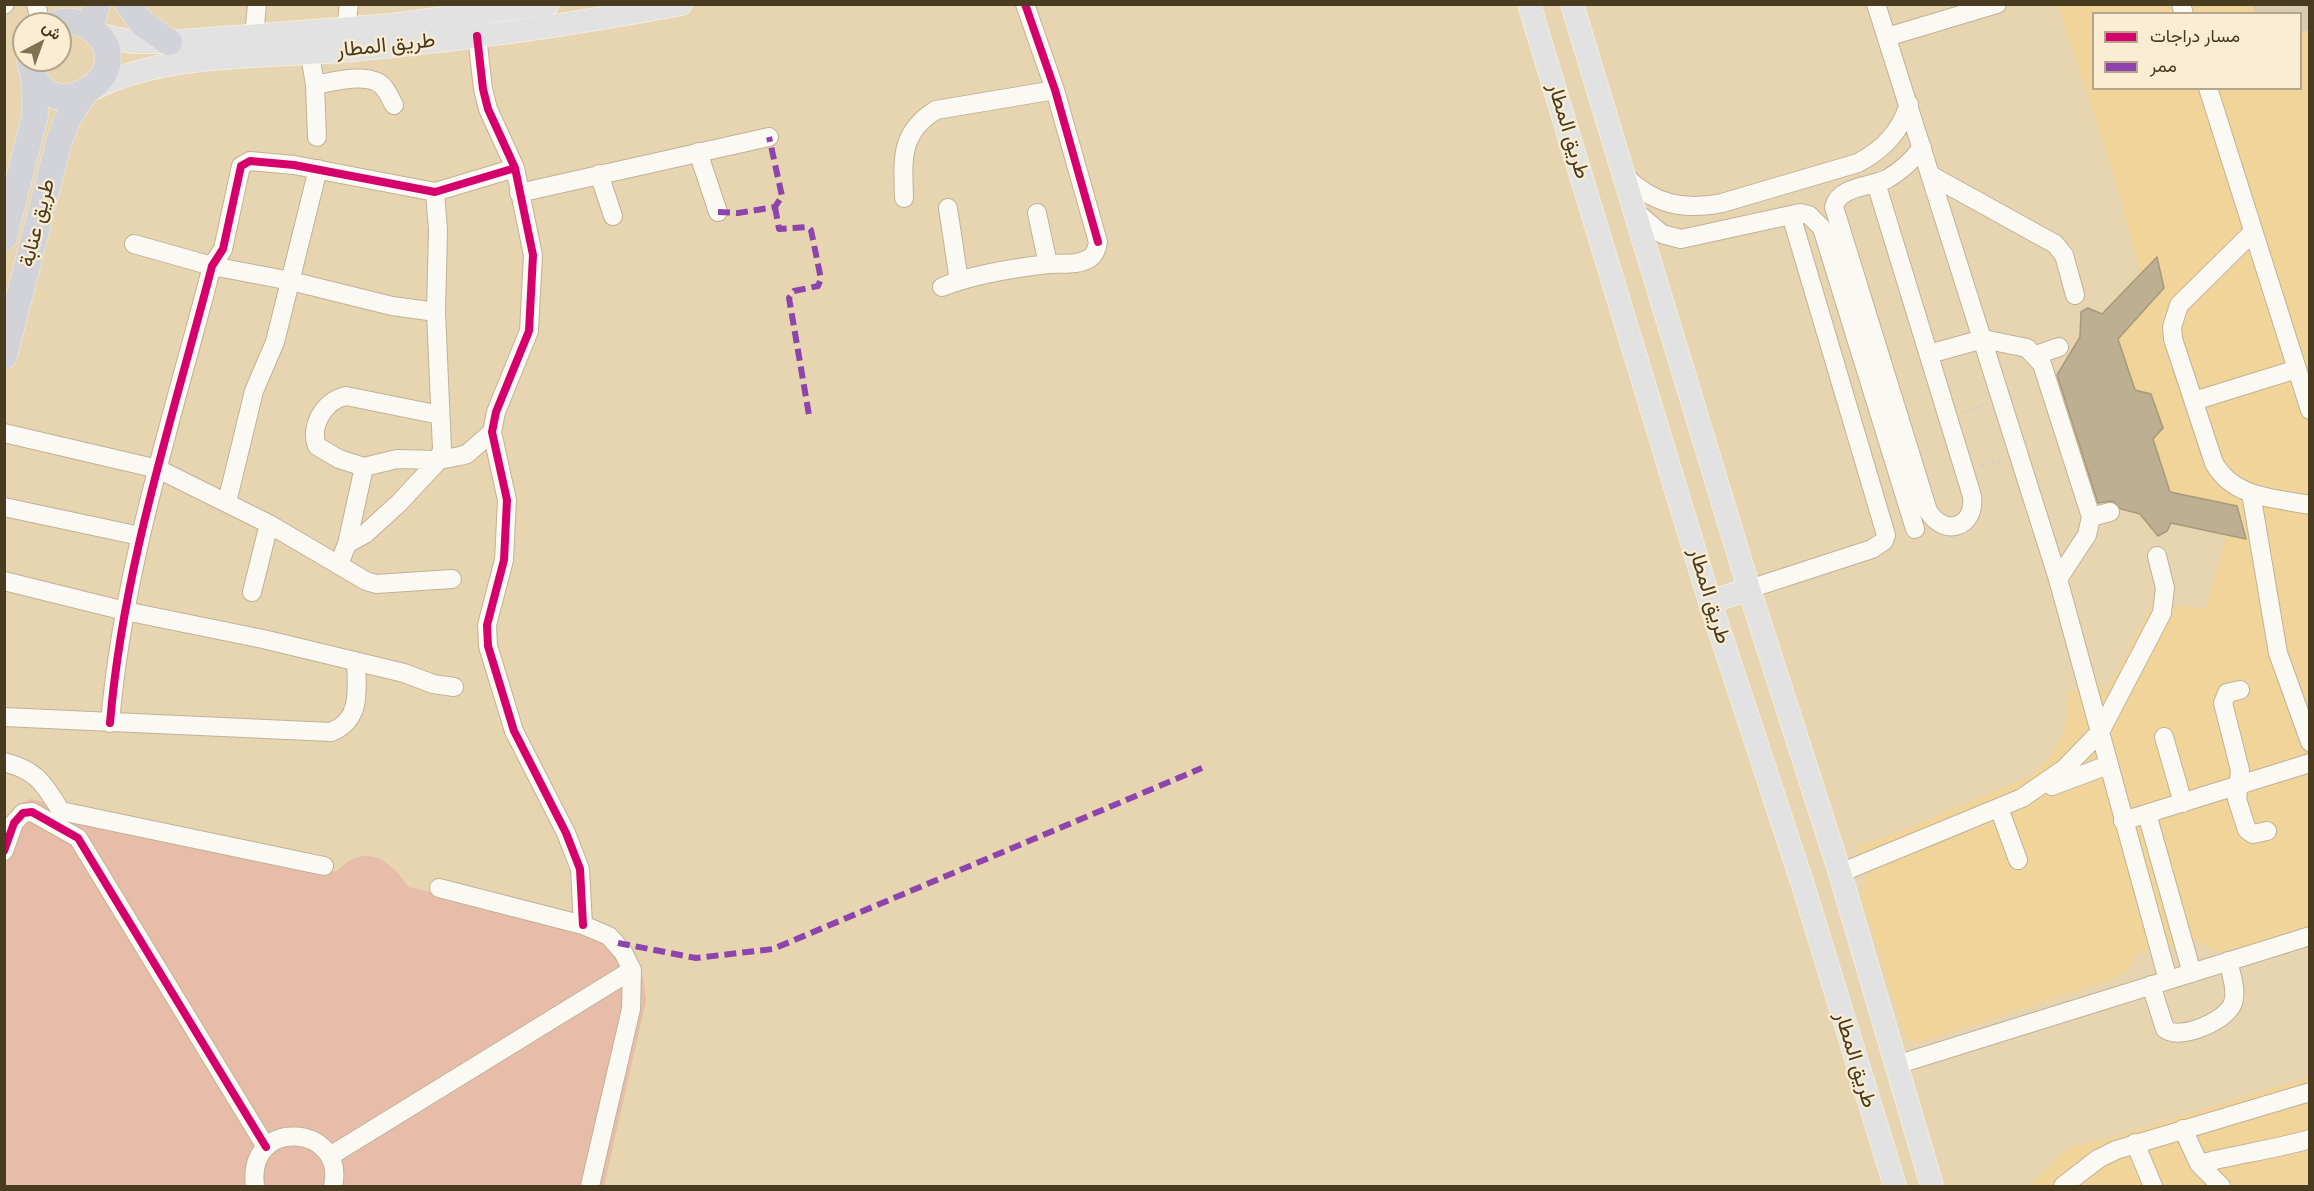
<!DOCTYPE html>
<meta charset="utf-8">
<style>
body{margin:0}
#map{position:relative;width:2314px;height:1191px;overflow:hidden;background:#e7d4b0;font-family:"Archivo Narrow",Vazirmatn,sans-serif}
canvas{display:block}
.frame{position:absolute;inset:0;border:6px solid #483b1f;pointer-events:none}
.legend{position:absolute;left:2092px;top:12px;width:210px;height:78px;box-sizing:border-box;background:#faedd3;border:2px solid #b3a68b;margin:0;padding:8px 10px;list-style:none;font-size:18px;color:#483b1f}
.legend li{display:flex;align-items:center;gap:12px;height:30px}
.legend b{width:30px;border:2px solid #b3a68b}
.north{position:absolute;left:12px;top:12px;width:60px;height:60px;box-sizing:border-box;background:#faedd3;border:2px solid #b3a68b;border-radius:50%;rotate:41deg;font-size:16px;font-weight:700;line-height:24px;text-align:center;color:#483b1f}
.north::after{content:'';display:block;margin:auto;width:21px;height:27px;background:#807152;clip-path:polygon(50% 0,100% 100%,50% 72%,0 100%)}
</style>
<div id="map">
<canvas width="2314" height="1191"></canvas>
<div class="frame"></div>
<ul class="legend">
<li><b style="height:8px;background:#d6006c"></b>مسار دراجات</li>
<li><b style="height:8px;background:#8e44ad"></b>ممر</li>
</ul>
<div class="north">ش</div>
</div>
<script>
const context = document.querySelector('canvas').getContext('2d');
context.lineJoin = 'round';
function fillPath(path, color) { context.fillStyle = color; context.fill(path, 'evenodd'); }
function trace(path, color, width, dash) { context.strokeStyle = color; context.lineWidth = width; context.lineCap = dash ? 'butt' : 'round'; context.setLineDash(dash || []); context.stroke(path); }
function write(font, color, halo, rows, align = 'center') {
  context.font = font + ' "Archivo Narrow",Vazirmatn,sans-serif'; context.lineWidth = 4.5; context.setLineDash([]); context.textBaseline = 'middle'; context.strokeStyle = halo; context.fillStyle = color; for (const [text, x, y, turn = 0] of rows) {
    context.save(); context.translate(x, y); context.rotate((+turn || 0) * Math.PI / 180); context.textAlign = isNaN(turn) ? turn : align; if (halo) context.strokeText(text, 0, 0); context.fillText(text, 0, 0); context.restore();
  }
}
const built = new Path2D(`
 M2058,5h251v953l-9,-28 -78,22 -10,-2 -15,-10 -59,13 -10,17 -18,10 -194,64 -10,-6 -45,-144 7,-17 -13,-31 26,-7 148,-62 19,-17 16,-27 3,-19v-22l33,-8 4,11 49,-92 53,6 20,-74 -55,-12 -7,11 -7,1 -17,-21 -46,-12 -40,-122 26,-43 1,-24 7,-5 12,8 41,-43 -27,-97zM2094,14h206v74h-206z
 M2309,1077v109h-281l41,-39 44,-10z`);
const green = new Path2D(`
 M31,799l305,73c27,-30 54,-14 72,15l201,46c27,24 35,31 37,68l-42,185h-599v-360l14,-22z`);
const taxiway = new Path2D(`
 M2278,14l30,-10`);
const building = new Path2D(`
 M2157,257l7,31 -46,51 17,51 16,4 12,34 -10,11 17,53 67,14 9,33 -75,-16 -4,8 -9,5 -18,-22 -19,-5 -9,-8 -14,2 -41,-128 23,-38 1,-25 7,-4 14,6z`);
const path = new Path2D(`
 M1964,412l22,-8
 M1981,466l22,-7`);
const minor = new Path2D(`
 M36,4l5,20
 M1876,4l182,575 110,401
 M2181,4l3,10
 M4,5l1,-1
 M346,29l3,-25
 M254,36l3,-32
 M477,36l6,53 5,20 27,59 18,87 -4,76 -33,81 -4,20 15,68 -3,60 -17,65 1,21 26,85 52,102 14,36 3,56
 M1887,37l110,-33
 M310,54l5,31 2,52
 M315,85c17,-3 45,-11 62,-3 9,4 13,16 17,23
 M2208,88l102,322
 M698,152l20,60
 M599,174l14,42
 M1625,176c28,28 59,35 97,27l136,-40c26,-14 42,-31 51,-59
 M1932,176l123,68 9,11 11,40
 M1876,183l96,313c4,31 -27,42 -44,15l-94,-304c5,-21 36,-20 53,-28 14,-8 26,-19 35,-32
 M519,193l250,-56
 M904,198c-1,-38 -5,-65 32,-88l119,-20
 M948,208l11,73
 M1636,212l26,22 19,5 119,-26 9,2 13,13 93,301
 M1037,213l11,51
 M2253,232l-74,73 -7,22 1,12 41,124c19,35 60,35 96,42
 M134,244l78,22 79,15 101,25 44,6
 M942,287c32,-13 72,-19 106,-23 14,-1 29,2 42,-6 5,-3 7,-10 8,-16l-43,-152 -30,-86
 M1929,354l54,-15 44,9 15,16 49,153 -4,18 -29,44
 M2036,355l23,-8
 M2194,401l103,-32
 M4,433l154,36 111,55 97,57 10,3 76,-5
 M364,467l-25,-8 -22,-13c-8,-20 8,-46 29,-50l94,19
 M2251,493l27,160 32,89
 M227,502l27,-111 21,-49 43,-173
 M4,507l136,29
 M2091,517l19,-5
 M347,544l17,-77 33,-8 42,1 21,-4 7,-2 25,-22
 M339,564l8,-20 18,-10 34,-31 40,-43 3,-11 -6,-137 2,-82 -3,-38
 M4,581l121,30 138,28 141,34 29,11 21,3
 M1749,589l123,-40 12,-8 2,-6 -95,-320
 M252,592l17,-68
 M2240,690l-13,3 -4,10 17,67 -3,29 10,31 6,4 14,-3
 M4,717l327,15c31,-12 26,-43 25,-70
 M110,723c13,-156 63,-306 102,-457l11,-17 18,-83 9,-5 44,4 141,27 80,-24
 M2164,737l19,66
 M4,762c34,9 39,21 57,49l263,55
 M2052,786l56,-21
 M1999,808l19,52
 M2147,814l45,159
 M2123,821l187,-58
 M4,851l10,-28 9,-10 9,-1 46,26 188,309
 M1840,873l182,-75 42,-29 36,-37 62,-119 3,-25 -8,-32
 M439,888l144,37 26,11 14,16 9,18 -1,39 -41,177
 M2151,985l14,44c14,12 62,-8 68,-26 4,-14 -2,-29 -5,-42
 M1896,1065l414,-129
 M2183,1129l16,35 22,22
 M2135,1143l18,43
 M330,1156l302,-186
 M2199,1164c37,-10 74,-14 111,-25
 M255,1186c-9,-71 92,-61 78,0
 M2063,1186l35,-27 18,-9 194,-58`);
const major = new Path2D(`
 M1529,4l181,598 93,283 92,301
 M1572,4l177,585 91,284 92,313
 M97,34l35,8h37l222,-17 157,-21
 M93,89c74,-38 176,-31 259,-39 110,-10 220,-25 329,-46
 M1710,602l39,-13`);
const highway = new Path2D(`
 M128,4l14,19 27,19
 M90,28l7,-24
 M30,60c10,79 117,14 63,-30 -12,-9 -26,-11 -39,-6
 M4,237l31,-121 -1,-39
 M4,356l55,-214 8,-22 16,-25`);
const quiet = new Path2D(`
 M775,207l4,22 29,-2 3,3 10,49 -3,7 -24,5 -5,7 20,117
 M718,212l20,1 37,-6 7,-11 -13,-59
 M618,943l78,15 77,-9 429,-181`);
const cycleway = new Path2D(`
 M1025,4l30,86 43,152
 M477,36l6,53 5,20 27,59 18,87 -4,76 -33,81 -4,20 15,68 -3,60 -17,65 1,21 26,85 52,102 14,36 3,56
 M110,723c13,-156 63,-306 102,-457l11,-17 18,-83 9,-5 44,4 141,27 80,-24
 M4,851l10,-28 9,-10 9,-1 46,26 188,309`);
const streetNames = [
 ["طريق المطار",386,46,-6],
 ["طريق المطار",1568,131,73],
 ["طريق عنابة",38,223,-76],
 ["طريق المطار",1709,596,73],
 ["طريق المطار",1855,1060,73]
];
fillPath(built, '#f1d49a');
fillPath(green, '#e7bdaa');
trace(taxiway, '#d8cbb4', 50);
fillPath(building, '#beaf92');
trace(building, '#a7997c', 1.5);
trace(minor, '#c1b296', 20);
trace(major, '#f4ecdb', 24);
trace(highway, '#f4ecdb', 27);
trace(path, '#d6d1c5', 3, [3, 3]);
trace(minor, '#fbf9f3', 18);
trace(major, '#e2e2e3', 22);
trace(highway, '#d2d3d8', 26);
trace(quiet, '#8e44ad', 6, [12, 6]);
trace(cycleway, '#d6006c', 8);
write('21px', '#483b1f', '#faedd3', streetNames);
</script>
